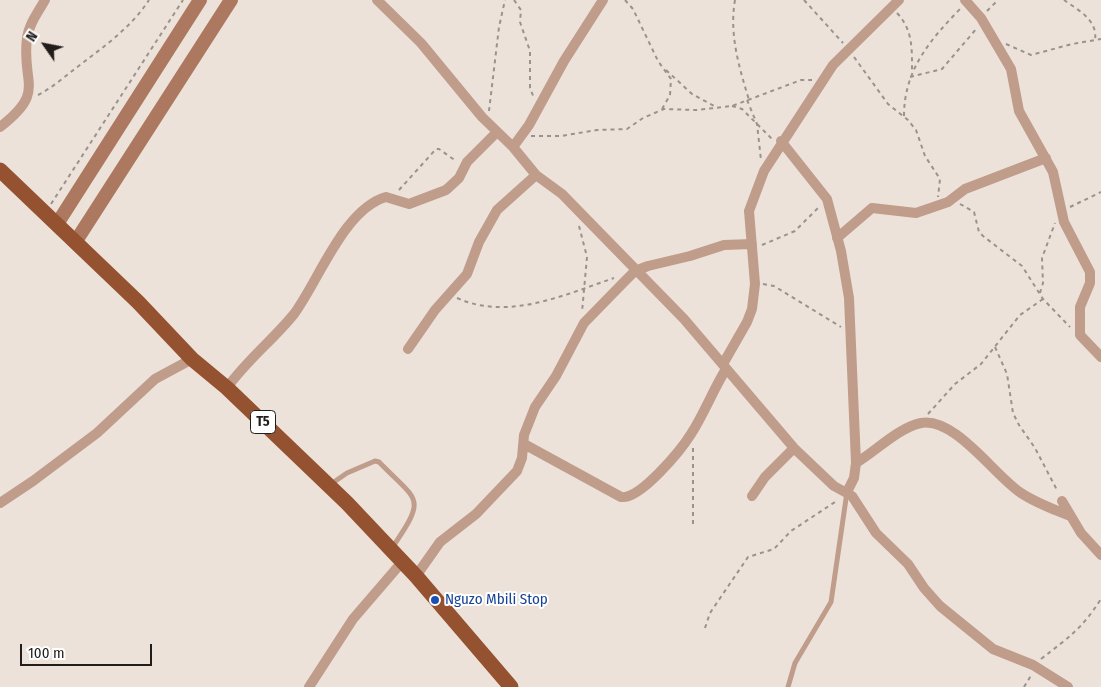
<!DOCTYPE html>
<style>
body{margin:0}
#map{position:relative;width:1101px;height:687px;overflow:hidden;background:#ece2da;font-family:"Fira Sans Condensed",sans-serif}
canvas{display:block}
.north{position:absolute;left:20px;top:20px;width:50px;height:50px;-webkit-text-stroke:4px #fff;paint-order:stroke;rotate:303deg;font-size:14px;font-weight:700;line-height:20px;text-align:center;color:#211d1a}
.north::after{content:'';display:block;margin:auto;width:18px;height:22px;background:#211d1a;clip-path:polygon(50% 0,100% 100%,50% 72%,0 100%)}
.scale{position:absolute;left:20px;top:644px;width:132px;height:22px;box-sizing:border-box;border:2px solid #211d1a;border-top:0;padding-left:6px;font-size:15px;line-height:18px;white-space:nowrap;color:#211d1a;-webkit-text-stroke:4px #fff;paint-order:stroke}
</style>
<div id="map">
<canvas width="1101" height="687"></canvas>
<div class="north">N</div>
<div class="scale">100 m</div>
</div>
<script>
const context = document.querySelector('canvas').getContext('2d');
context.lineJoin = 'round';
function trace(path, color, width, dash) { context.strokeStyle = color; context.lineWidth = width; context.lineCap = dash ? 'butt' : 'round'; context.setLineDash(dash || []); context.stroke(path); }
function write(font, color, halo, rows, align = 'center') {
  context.font = font + ' "Fira Sans Condensed",sans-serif'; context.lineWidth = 4; context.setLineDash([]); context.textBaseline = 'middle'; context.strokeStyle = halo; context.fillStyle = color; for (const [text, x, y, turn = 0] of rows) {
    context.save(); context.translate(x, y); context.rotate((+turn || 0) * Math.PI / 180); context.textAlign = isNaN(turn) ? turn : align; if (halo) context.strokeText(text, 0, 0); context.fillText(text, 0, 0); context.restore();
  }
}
const path = new Path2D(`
 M514,0l7,10 -1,12 10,29v37l4,10
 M625,0l8,9 25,52 13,18 -1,16 -8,14
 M735,0c-6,34 4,67 14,100
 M804,0l39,43
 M1064,0c14,10 34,20 31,40
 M987,11l11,-11
 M897,13c16,17 15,36 15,59
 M1006,44l25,11 41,-11 29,-5
 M854,57l34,47 20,16 8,10 9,26 15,23 -2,18
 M666,70l26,24 24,13
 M910,77l32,-8 35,-41
 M38,95c14,-7 26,-18 38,-27 27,-21 54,-39 73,-68
 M747,100l10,24 4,36
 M732,106l10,3 30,30
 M489,111l10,-84 6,-27
 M904,116c0,-46 26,-76 56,-107
 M531,136h30l36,-6 30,-1 16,-11 21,-9 33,1 35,-4 69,-26h11
 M399,190l37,-41h3l17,12
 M51,204l132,-204
 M960,204l14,8 5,20 4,4 39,30 21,33 27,28
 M1070,207l31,-15
 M579,226l8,31 -5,55
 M762,245l33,-14 24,-24
 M763,284l11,2 67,41
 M1040,293l3,-10 -1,-25 13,-35
 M457,298c51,23 107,-3 157,-20
 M995,347l12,27 6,39 6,12 16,23 23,44
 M928,414l27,-30 26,-20 39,-49 23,-16
 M693,524v-78
 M705,628l5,-15 38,-56 26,-8 17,-18 47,-31
 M1041,659c28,-22 40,-29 60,-60
 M1024,687l8,-13`);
const service = new Path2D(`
 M331,484l16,-11 28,-12 4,1c40,41 48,34 13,86
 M788,687l7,-24 36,-61 16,-110`);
const minor = new Path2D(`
 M377,0l44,43 61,74 31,30 23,28 26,19 122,125 110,129 40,38 18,10 24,37 32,31 16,24 16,18 53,43 40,16 35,22
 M965,0l16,18 30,51 8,42 34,61 11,50 26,50v11l-10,24v28l21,22
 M0,127c47,-36 21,-43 27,-89 2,-14 11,-26 18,-38
 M781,141l46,58 14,52 8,47 7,165 -2,15 -7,14
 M513,147l16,-22 35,-64 39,-61
 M837,238l35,-30 44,5 32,-11 17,-13 81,-31
 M408,349l27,-39 32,-36 12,-32 18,-32 39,-35
 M723,364l24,-42 5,-13 3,-25 -6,-73 15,-40 69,-106 66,-65
 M227,388c19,-27 46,-48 67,-74 25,-34 50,-105 92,-117l23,7 37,-14 13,-12 8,-16 30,-30
 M524,444l97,53c19,3 60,-47 70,-63 13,-20 22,-44 35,-65
 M856,463c20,-12 42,-35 65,-40 34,-6 73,52 100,70 15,10 32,16 49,23
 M752,496l13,-19 29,-29
 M1062,501l19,32 20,22
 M0,503l33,-22 64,-48 58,-54 37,-20
 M416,576l24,-34 36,-28 41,-43 5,-13 2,-23 11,-28 21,-31 28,-53 40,-41 11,-11 13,-5 42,-10 34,-11 28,-1
 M309,687l44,-68 49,-57`);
const secondary = new Path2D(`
 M57,224l143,-224
 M76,241l155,-241`);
const trunk = new Path2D(`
 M0,170l138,132 54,57 35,29 120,115 69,73 95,111`);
const markers = [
 [435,600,5,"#1a4fb4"]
];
const shields = [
 [263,422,25]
];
const shieldNames = [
 ["T5",263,422]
];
const transitNames = [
 ["Nguzo Mbili Stop",445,600]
];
trace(path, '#9a928c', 2, [4, 4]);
trace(service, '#c09c8b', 5);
trace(minor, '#c09c8b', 10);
trace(secondary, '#ac7860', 14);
trace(trunk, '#955230', 15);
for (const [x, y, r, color] of markers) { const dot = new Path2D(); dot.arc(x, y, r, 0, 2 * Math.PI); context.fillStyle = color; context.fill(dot); trace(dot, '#fff', 2); }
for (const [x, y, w] of shields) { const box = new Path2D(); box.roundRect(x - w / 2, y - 11.5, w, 23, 4); context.fillStyle = '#fff'; context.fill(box); trace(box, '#211d1a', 1); }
write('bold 14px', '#211d1a', null, shieldNames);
write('15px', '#164399', '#fff', transitNames, 'left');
</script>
